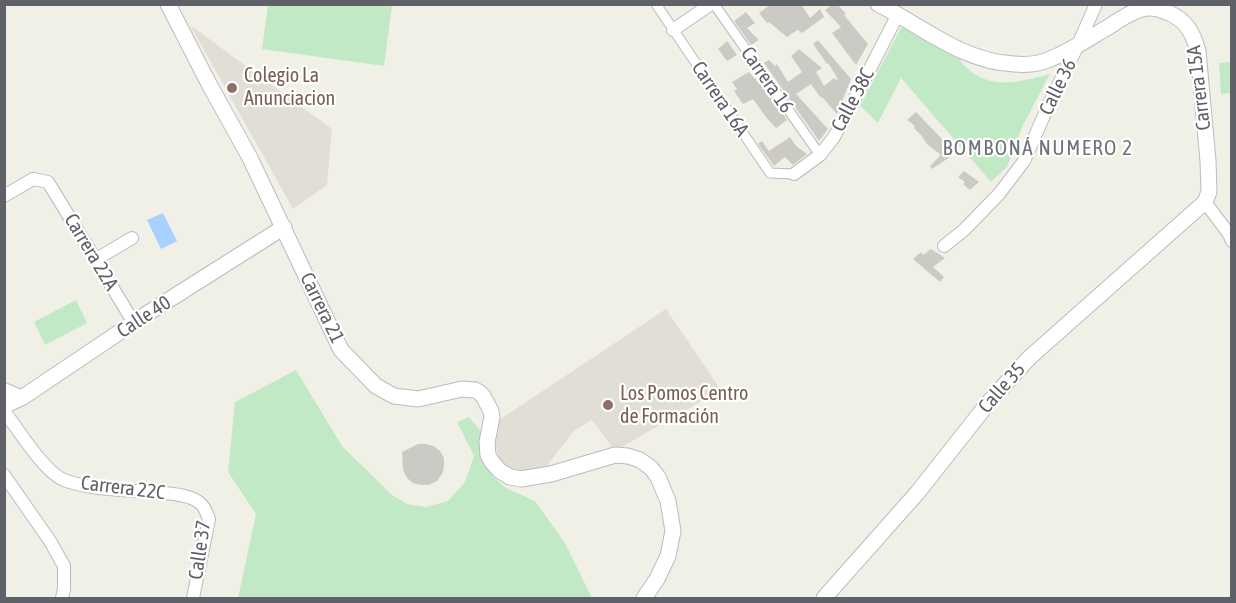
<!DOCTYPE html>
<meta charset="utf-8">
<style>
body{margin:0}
#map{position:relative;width:1236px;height:603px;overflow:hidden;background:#f1f0e7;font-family:"Asap Condensed",sans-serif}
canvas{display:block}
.frame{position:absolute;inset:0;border:6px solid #5e6168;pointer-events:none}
</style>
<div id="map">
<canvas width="1236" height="603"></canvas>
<div class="frame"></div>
</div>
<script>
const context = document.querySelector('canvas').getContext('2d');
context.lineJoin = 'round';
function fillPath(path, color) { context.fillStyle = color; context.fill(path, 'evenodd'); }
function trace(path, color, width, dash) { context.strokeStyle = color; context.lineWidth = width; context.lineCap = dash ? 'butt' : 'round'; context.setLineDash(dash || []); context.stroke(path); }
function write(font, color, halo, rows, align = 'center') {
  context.font = font + ' "Asap Condensed",sans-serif'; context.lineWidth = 4.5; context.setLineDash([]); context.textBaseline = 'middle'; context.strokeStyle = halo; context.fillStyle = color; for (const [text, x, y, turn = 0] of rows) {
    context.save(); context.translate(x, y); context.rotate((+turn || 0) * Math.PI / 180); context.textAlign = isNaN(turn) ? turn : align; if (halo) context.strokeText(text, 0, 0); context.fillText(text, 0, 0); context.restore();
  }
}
const education = new Path2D(`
 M190,25l142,104 -5,56 -34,24z
 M666,309l55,81 -106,61 -23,-31 -18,11 -33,42h-30l-13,-17 -3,-15 4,-21z`);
const green = new Path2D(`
 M379,4l13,2 -8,60 -122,-17 6,-44z
 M904,22c15,7 32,14 46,23 6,4 8,14 13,19 26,28 55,18 87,10l-27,51 -16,42 -16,15 -90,-104 -23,45 -18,-17z
 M1231,62v31l-10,1 -2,-31z
 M76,300l11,23 -42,22 -11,-23z
 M296,370l46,76 50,49 15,9 19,3 22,-6 17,-19 9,-26 -17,-34 12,-5 14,17 9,42 14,12 29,13 30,42 27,55h-354l18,-84 -28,-42 7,-70z`);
const water = new Path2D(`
 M163,213l14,28 -16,8 -14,-29z`);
const building = new Path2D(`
 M771,4h30l9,14 10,-9 4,8 -22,16 -4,-3 4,-3 -15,10 -18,-15 -2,1 -8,-10z
 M833,4h4l9,10 -2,1 24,29 -12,21 -24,-32 9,-6 -16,-17z
 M746,12l9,11 -8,5 12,12 -8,5 -17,-24z
 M818,40l33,39 -14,35 -15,-17 -1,1 -10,-14 -15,10 32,35 -9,12 -55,-78 5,-3 6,6 2,-2 11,18 14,-10 -11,-16 8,-7 23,19 -6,4 8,14 10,-8 2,2 2,-1 -10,-16 -1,1 -14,-20z
 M727,41l10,14 -10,6 -9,-12z
 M749,72l24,27 14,21 -11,8 -10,-11 -13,-18 -10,5 -9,-13 3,-2 -5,-7z
 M916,112l25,26 12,17 -21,14 -2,-3 11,-11 -14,-11 -6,-9 -7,-7 1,-2 -8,-6z
 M790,137l6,9 11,8 -14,11 -8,-8 -11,9 -16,-22 4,-3 7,10z
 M964,171l15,11 -9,8 -7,-6 2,-2 -7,-5z
 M931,249l14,9 -12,9 11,10 -4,5 -27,-23 8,-7 2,3z
 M418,444h8l8,2 6,5 4,7v9l-2,7 -5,7 -8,4h-8l-8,-2 -6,-5 -4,-8 -1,-18z`);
const pedestrian = new Path2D(`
 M656,4l114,169 24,1
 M714,4l106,151`);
const minor = new Path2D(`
 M673,30l38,-26
 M794,174l26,-19 14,-18 18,-33 46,-90
 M4,196l29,-17 15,3 86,141
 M1205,202l24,32 3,7
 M944,246l20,-16 35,-36 25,-33 25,-57 29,-59 18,-41
 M95,260l37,-22
 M4,389l19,8
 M4,411c14,18 40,61 60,69 27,10 59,10 87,12 15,2 37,1 49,11 5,4 7,11 9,16l-16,79
 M4,475l46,66 14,25v23l-2,9`);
const tertiary = new Path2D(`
 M168,4l41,80 41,74 91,192 35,36 18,10 24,3 44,-10 13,1 4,2 4,4 8,15 1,6 -5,25 1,13 4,7 8,9 10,6 11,2 30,-5 64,-19 13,1 12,4 11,8 7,9 10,24 5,30 -5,25 -11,23 -13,19
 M4,406l19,-9 122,-82 139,-88
 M824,598l94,-106 71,-90 40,-44 176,-156 4,-10 -1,-31 -10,-110c-5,-18 -12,-31 -29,-38 -9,-4 -18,-7 -27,-4 -11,3 -22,10 -32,17 -19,11 -39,25 -60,33 -10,5 -24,6 -36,5 -51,-2 -92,-38 -136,-60`);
const markers = [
 [232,88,6,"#8d6e63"],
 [608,405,6,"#8d6e63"]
];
const educationNames = [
 ["Colegio La",244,76],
 ["Anunciacion",244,99],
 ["Los Pomos Centro",620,394],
 ["de Formación",620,417]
];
const streetNames = [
 ["Carrera 16",767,80,55],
 ["Calle 36",1058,87,-64],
 ["Carrera 15A",1199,88,-97],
 ["Carrera 16A",720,99,56],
 ["Calle 38C",853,100,-62],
 ["Carrera 22A",91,252,59],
 ["Carrera 21",322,308,64],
 ["Calle 40",144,317,-33],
 ["Calle 35",1002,388,-49],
 ["Carrera 22C",123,488,7],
 ["Calle 37",200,550,-82]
];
const neighbourhoodNames = [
 ["BOMBONÁ NUMERO 2",1038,148]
];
fillPath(education, '#e1dfd5');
fillPath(green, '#c2e9c6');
fillPath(water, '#a9d1ff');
fillPath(building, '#cccac4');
trace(pedestrian, '#b9bbc1', 11);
trace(minor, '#b9bbc1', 14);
trace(tertiary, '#b9bbc1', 17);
trace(pedestrian, '#fff', 9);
trace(minor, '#fff', 12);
trace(tertiary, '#fff', 15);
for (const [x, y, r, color] of markers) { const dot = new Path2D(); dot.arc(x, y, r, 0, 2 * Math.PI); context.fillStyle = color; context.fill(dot); trace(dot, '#fff', 2); }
write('20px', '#785e54', '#fff', educationNames, 'left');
write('20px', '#5e6168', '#fff', streetNames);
context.letterSpacing = '1.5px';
write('21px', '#6f737a', '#fff', neighbourhoodNames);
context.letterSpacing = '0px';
</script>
